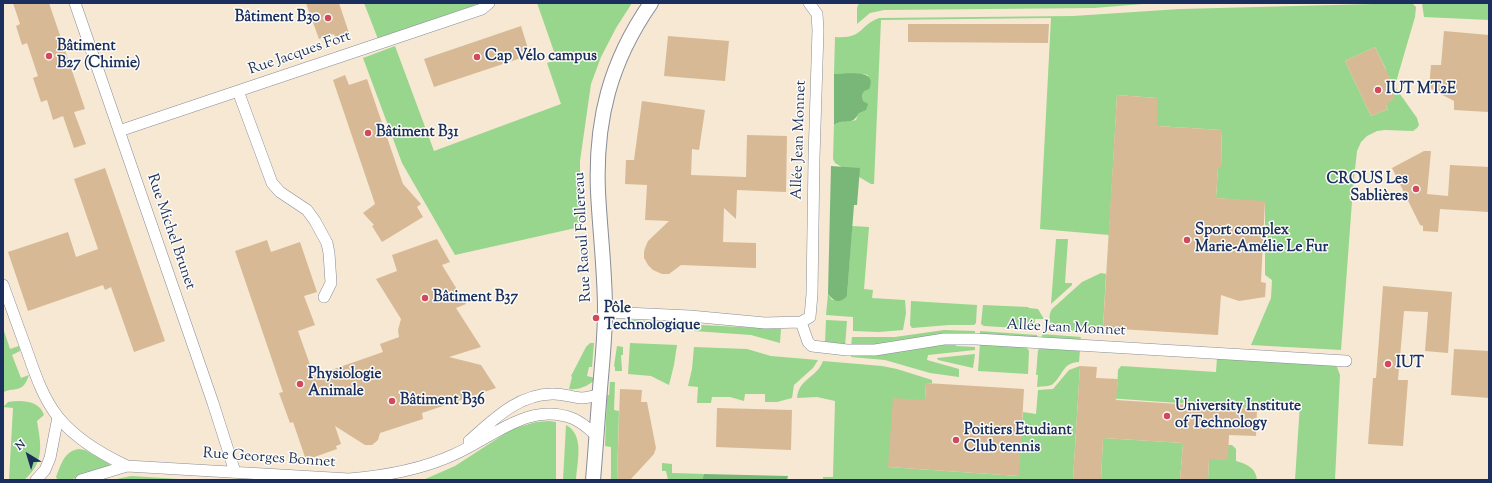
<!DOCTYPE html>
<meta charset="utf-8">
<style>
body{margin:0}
#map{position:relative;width:1492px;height:483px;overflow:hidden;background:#f6e8d2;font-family:"Sorts Mill Goudy",serif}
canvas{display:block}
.frame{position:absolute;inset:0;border:4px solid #1b2f5e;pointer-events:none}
.north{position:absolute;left:8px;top:435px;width:40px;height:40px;-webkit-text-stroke:3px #fdfcf7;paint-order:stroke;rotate:322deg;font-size:11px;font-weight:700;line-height:16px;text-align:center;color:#1b2f5e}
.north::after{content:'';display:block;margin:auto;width:14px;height:18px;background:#1b2f5e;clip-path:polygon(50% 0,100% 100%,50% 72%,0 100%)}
</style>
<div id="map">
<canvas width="1492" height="483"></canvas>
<div class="frame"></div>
<div class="north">N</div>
</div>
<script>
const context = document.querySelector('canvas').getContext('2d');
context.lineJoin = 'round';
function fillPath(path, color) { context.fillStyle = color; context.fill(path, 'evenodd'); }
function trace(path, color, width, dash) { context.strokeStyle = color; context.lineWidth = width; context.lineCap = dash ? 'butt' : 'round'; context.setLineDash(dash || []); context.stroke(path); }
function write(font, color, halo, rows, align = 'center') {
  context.font = font + ' "Sorts Mill Goudy",serif'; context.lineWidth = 3; context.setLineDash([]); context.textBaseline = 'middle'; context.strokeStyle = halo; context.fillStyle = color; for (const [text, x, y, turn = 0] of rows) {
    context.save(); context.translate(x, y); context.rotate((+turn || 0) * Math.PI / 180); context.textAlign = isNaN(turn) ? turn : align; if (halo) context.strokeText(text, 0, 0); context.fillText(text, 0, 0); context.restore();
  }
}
const green = new Path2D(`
 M364,3h117l-103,36z
 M537,3h95l-16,25 -15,29 -10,27 -11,77v66l-125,28 -53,-92 -39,-105 32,-12 39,105 127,-47 -14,-41 10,-3z
 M859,3h296l-61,5 -210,2 -14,3 -13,11v-16z
 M1412,3l4,4 -1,10 -19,65h-10v-13l-11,-22 -30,14 26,55 17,-7 -4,-9 7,1 3,-4 -6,-10h7l22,31 2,7 -2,3 -4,3 -28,-1 -8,1 -10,5 -6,6 -4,9 -4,37 -12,162 -90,-5 20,-47 1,-18 -7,-5v-73l-49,-4 2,-30 3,-1 1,-37 -65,-4v-28l-40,-3 -8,140 -69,-6 11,-211 -170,2 -7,164h-3l-36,-21 -2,-4 1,-34c6,-5 14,-2 22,-5l7,-19 -1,-6 6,-20 -6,-1h-28l1,-37c29,2 23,-11 44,-19l194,-2 107,-7z
 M1422,3h67v17l-65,-3z
 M852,226l17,1 -5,62 9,1 -1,8 33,2 1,13 -3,17 -24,2 -26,-1v-14l-27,-2 2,-21 4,6 15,-4z
 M1056,239h12l-3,44h7v2l-21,19z
 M1101,273l5,1 -3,54h-7l-8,4 -34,-3c-5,-5 -6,-14 -2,-20l30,-27z
 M911,301l66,4 -1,18 -2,2h-25l-37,3 -2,-3z
 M983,305l45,2 1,1 9,1 6,10h-9l-1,10 -50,-3 -3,-2z
 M632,320l49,3 2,4v4l-52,-4z
 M826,320l21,1 -2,25 -20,-3z
 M701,325l80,4 -1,14 -29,-8 -57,-4 4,-5z
 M3,328l7,21 9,-3 1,5 -8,4 9,23 8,-3c-6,18 -12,12 -26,17z
 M944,330l31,1v4l-87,10 -37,2 1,-10h43z
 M980,331l57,4v4l-57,-4z
 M1042,334l39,3 -1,5 -38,-3z
 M956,342v4l19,1v3l-47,5 -1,5 32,9v8l-29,-4 -45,-13 -34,-3v-2z
 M590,343h4l-2,24h-3l-2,9 8,2 -1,3c-9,6 -15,9 -25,8l3,-12 -1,-1 15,-29z
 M630,343l47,2 -3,20 -5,20 -18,-9 -23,-2z
 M980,343l46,3 3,5 -1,23 -50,-3z
 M617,346l6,1v8h-2l1,16h-7v-4l-1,-1z
 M694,347l53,2 24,7 47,4 -5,8 -19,17 -2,13 -15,4h-12v-8h-20l-1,7 -14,-4h-18l-1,6h-14l1,-16 -10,-1 4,-17z
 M1042,347l38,3 -1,12c-17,1 -15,12 -26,22 -4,3 -11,2 -16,3l1,-12h-2l2,-25z
 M975,354l-2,14 -35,-8 -1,-2z
 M1217,358l116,7 4,2 3,8 -5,105h-40l5,-76 -28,-2 -9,7 -156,-11v-7h10l1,-21 3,-4 95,6z
 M823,361l59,5 15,3 35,11v3h-6l-1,17 -37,67 130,9 5,-64 13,2 2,-24 15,-1 16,-19 11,-4 -7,114h-250v-3h10l2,-76 -18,-4 -20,1c2,-20 19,-19 26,-37z
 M610,382h5l-1,28 5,1 -2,69h-6v-33l-6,-1 2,-51h2z
 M8,402c13,-2 31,-2 36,13l-7,6c4,24 8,41 -13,59h-15l4,-72 -10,-1z
 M549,421l7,1v58h-133l32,-14 57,-37 24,-7z
 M566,425c19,10 11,37 10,55h-13z
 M1103,438l80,5 -3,37h-79z
 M1229,445h3l4,4v12c11,3 20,7 21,19h-49l1,-21z
 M79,449l6,1 23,13 2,2 -2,4 -39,11h-11l-2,-3c5,-12 8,-26 23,-28z
 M662,463l10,1v9l32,1 -2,6h-34l-2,-9h-4z
 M131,476l64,4h-83z`);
const forest = new Path2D(`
 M834,74c12,0 45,-6 35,15l-5,2 -2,4 1,6 5,3 -2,6 -7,3c-8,15 -15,4 -25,12z
 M831,166l29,2 -3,37h-3l-7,91c-7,7 -12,7 -19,-2z
 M704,474l84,2 -1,4h-85z`);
const building = new Path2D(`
 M13,3h36l36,106 -11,3 12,32 -12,4 -11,-32 -10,4 -6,-20 -6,2 -8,-24 5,-2 -11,-33 -5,2 -6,-19 4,-2z
 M306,3h33l10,30 -14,5 -1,-4 -15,5z
 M908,24h141l-1,19 -140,-1z
 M521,26l9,29 -96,32 -10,-28z
 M1444,31l45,4v77l-35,-2v-9l-25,-13 2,-23h10z
 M668,36l61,5 -4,40 -61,-5z
 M1375,47l15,31 -2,9 7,11 -9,7 2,4 -17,7 -26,-55z
 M345,75l4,10 18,-6 36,105 18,20 -4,3 6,10 -41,25 -10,-16 2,-1 -11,-12 12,-9 -42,-124z
 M1117,95l40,3v28l65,4 -1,38h-3l-2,30 49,3 -4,81 5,1 -1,14 -26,4 -18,-6 -3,40 -115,-7z
 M642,101l63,9 -6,40 -7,-1 -1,26 55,2 1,-42 40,1 -1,56 -49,-2 -1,29 -12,-11 -1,34 33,1v25l-75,-3 -12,9h-7l-9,-4 -5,-5 -4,-7v-6l1,-4 3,-7 21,-20 -24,-1 2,-35 -22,-1 1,-24h8z
 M1424,151h7l-4,43 21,2 2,-31 39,2v45l-49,-3 -2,23 -15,-1v-5l-3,-1 -28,-57z
 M105,168l60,173 -31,11 -23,-65 -6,3 -2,-5 -75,26 -20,-59 60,-20 8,25 22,-8 -24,-70z
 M437,239l13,23 -8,3 24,39 -10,4 25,39 -32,10 32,8 15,23 -74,25 1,6 -43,14 -2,7 -6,5h-7l-30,-19 6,18 -5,2 1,3 -31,11 -13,-38 -3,1 -11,-30 4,-1 -48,-141 32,-11 4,12 29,-10 17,50 -13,4 11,29 -17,6 16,45 69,-24 -3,-8 19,-7 -1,-7 3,-11 -25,-40 21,-8 -5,-16z
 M1383,286l69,6 -4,61 -23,-2 3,-39 -24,-1 -6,69h10l-5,66 -35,-2 5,-66h3z
 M1454,349l35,2v47l-38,-3z
 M1080,366l17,1 -1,11 22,1 -2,21 141,9 -1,27 -27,-1 -1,25 -19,-1 -1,21h-28l3,-37 -80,-5 -2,42h-28z
 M926,383l98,6 -5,87 -131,-9 5,-69 32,2z
 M620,389l22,1 -1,12h6l9,46 -2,6 -24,26h-13z
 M717,408l75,2 -1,40 -75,-3z`);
const minor = new Path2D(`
 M75,3l138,400 22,69
 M238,91l34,92 8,9 27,18 8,11 12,22 2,10 2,30 -7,14
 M119,131l363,-122 7,-6
 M3,285c8,22 16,44 24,66 8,23 16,47 31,66 18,22 43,37 69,49
 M605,312l85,4 75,7 36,-1 9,-5 2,-23 2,-136 4,-128 -1,-16 -8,-11
 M801,322l7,20 4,4 35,4h28l69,-11h32l370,22
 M469,441c24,-21 50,-48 85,-47 9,0 18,3 27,4 7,0 13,-2 19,-4
 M36,480l9,-10 5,-12 8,-41
 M81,480l46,-14 222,13c36,-3 71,-9 104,-24 38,-16 76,-55 121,-36 9,4 16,11 23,17`);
const tertiary = new Path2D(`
 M593,480c3,-34 5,-69 8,-103 2,-22 4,-44 4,-67 0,-39 -5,-78 -7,-118 -3,-72 12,-130 53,-189`);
const markers = [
 [328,18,4,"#d1495b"],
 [49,56,4,"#d1495b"],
 [477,57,4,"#d1495b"],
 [1378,90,4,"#d1495b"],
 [368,133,4,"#d1495b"],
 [1416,189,4,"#d1495b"],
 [1187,240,4,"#d1495b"],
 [425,298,4,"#d1495b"],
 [596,318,4,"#d1495b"],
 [1388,364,4,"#d1495b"],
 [300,384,4,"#d1495b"],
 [392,401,4,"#d1495b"],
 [1167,416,4,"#d1495b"],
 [956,440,4,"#d1495b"]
];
const poiNames = [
 ["Bâtiment B30",320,18,"right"],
 ["Bâtiment",57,47],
 ["B27 (Chimie)",57,64],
 ["Cap Vélo campus",485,57],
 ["IUT MT2E",1386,90],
 ["Bâtiment B31",376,133],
 ["CROUS Les",1408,180,"right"],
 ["Sablières",1408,197,"right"],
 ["Sport complex",1195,231],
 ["Marie-Amélie Le Fur",1195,248],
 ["Bâtiment B37",433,298],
 ["Pôle",604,309],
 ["Technologique",604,326],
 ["IUT",1396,364],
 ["Physiologie",308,375],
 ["Animale",308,392],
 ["Bâtiment B36",400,401],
 ["University Institute",1175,407],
 ["of Technology",1175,424],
 ["Poitiers Etudiant",964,431],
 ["Club tennis",964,448]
];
const streetNames = [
 ["Rue Jacques Fort",300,54,-19],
 ["Allée Jean Monnet",800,140,-88],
 ["Rue Michel Brunet",170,232,71],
 ["Rue Raoul Follereau",584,237,-93],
 ["Allée Jean Monnet",1066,329,3],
 ["Rue Georges Bonnet",269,459,4]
];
fillPath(green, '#97d68c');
fillPath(forest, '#79b778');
fillPath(building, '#d8b995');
trace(minor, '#888c98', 12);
trace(tertiary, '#888c98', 16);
trace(minor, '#fff', 11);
trace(tertiary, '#fff', 14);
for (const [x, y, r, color] of markers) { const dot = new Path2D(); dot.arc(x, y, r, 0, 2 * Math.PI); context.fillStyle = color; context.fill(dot); trace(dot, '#fdfcf7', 1.5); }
write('bold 15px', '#1b2f5e', '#fdfcf7', poiNames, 'left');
write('15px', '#1b2f5e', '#fdfcf7', streetNames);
</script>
